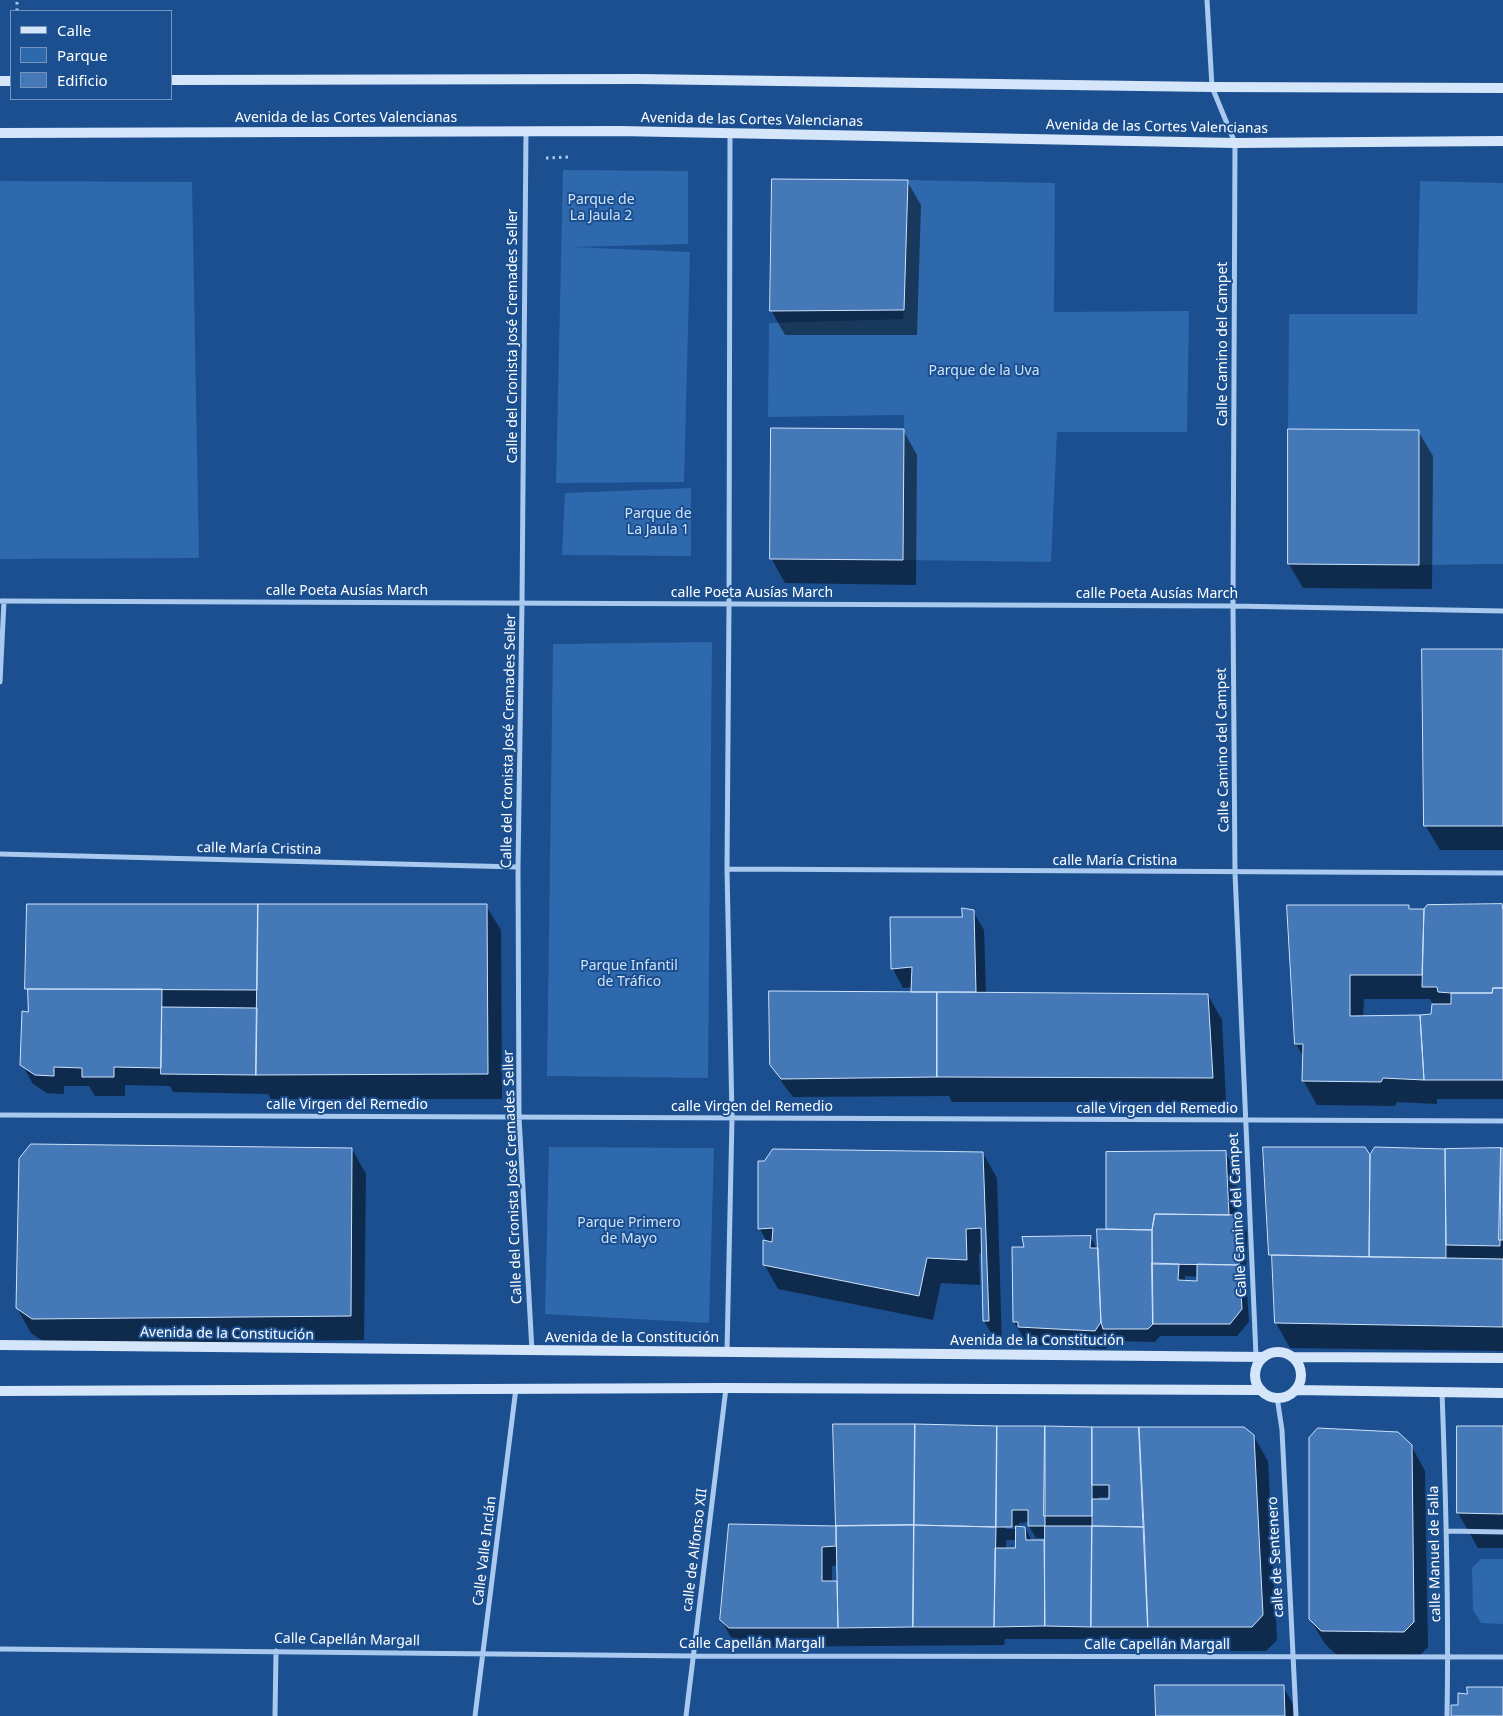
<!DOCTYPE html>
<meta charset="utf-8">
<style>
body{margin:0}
#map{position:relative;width:1503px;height:1716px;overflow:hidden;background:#1b4f8f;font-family:"Noto Sans",sans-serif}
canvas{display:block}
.legend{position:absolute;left:10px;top:10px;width:162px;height:90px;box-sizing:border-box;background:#1b4f8f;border:1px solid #7695bc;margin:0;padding:6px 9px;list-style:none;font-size:15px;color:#fff}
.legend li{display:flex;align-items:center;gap:10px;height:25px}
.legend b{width:25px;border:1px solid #7695bc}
</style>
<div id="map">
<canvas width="1503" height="1716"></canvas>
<ul class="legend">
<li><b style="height:6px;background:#d6e6fa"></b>Calle</li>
<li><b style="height:14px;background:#2e69ad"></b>Parque</li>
<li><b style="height:14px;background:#4478b7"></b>Edificio</li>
</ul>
</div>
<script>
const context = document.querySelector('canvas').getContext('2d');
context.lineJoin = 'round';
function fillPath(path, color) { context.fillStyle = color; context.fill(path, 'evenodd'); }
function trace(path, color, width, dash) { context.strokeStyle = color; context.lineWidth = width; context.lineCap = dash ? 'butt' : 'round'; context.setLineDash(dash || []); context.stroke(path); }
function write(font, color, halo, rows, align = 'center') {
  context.font = font + ' "Noto Sans",sans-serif'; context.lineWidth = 4; context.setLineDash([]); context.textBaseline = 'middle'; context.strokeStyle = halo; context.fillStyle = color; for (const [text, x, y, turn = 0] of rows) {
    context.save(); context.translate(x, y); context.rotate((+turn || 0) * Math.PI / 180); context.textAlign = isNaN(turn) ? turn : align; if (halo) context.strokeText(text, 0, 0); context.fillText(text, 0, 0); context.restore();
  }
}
const green = new Path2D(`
 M563,170l125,1v73l-115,3 117,5 -6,230 -128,1z
 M908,180l147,3 -1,129 135,-1 -2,121h-130l-6,130 -148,-2 1,-145 -136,2 1,-94 134,-4z
 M0,181l192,1 7,376 -199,1z
 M1420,181l83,2v381l-84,1v-135l-131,-1 1,-115h128z
 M691,488v68l-129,-1 3,-62z
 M712,642l-4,436 -161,-2 6,-432z
 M549,1147l165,1 -5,175 -164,-9z
 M1481,1559h22v65l-22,-1 -8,-13 -1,-42z`);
const shadow = new Path2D(`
 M907,181l14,24 -4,130h-132l-14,-25z
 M903,430l14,25 -1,130 -131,-2 -14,-25z
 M1418,431l15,25 -1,133 -129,-1 -14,-24z
 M1503,651v199h-63l-15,-25z
 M1501,905l2,4v190h-66v5l-40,-2 -2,4 -78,-1 -14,-25 1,-22 -8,-14 -8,-138h120l3,4 13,1zM1364,999h66l3,5v12l-70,1z
 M486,906l15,24 1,169h-231l-3,-5 -95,-2 -3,-6 -45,-1v11h-30l-6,-10h-25v8l-17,-1 -14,-9 -11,-20 8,-51v-19l-4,-6z
 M973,911l11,19 2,64 222,1 14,25 4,82h-274l-3,-6 -156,1 -10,-13 -12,-20 142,-71v-6l-10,1 -10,-19 -1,-51h71z
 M1376,1148l127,2v201l-213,-3 -14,-25 -3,-63 -3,-5 100,-97z
 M352,1149l14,25 -2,166 -317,4 -16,-11 -14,-25z
 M1225,1152l11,19 2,45 9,17 -1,46 3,43 -12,14h-77l-5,6 -44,-1 -5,8 -76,-4 -3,-4 -2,-1 -11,-18 11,-73 66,-11 8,15 9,-22 -1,-78zM1185,1276l13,1v6l-13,-1z
 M983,1153l14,25 5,168 -4,-1 -14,-24 -2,-68h-3l1,32 -39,-2 -8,37 -155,-31 -14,-25 3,-22 -7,-13 -1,-67z
 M1458,1428h45v120h-25l-20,-35z
 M1253,1435l15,26 9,179 -11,11h-103l-7,-12h-151l-1,6 -263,2 -9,-8 -11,-19 9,-95 107,2zM1099,1497h12v3h-12zM1029,1522v4l7,12h9v3h-13l-7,-13 -6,-1v-4zM1006,1526h13v3h-13zM1006,1540h11v10l-11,-1zM838,1565v18h-6v-17z
 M1411,1445l14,26 3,176 -10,10 -81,-2 -12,-11 -15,-25z
 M1283,1687l14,24 1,5h-140z`);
const building = new Path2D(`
 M772,179l136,1 -4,130 -134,1z
 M771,428l133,1 -1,131 -133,-1z
 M1288,429l131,1v135l-131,-1z
 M1422,649h81v177h-79z
 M27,904h231l-1,86 -232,-1z
 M258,904h229l1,170 -232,1z
 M1502,904l1,7v77h-10l-1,5h-41l-13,-1 -1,-5h-15l2,-78 3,-4z
 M1287,905h122v4h15l-2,66h-72v41l70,-1 4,65 -41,-2 -2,4 -79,-1 1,-37h-8z
 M962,908l12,2 2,82h-65l1,-25 -21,2 -1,-52h72z
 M1493,988h10v92h-79l-4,-65 11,-1 1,-10h19v-11h41z
 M28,989h134l-1,79 -47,-1v10h-32v-9l-28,-1v9l-19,-1 -15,-10 2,-54 6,1z
 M769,991l168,1v85l-156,2 -11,-14z
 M937,992l271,2 5,84 -276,-1z
 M162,1007l95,1 -1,67 -95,-1z
 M31,1144l321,4 -1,168 -319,3 -16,-11 3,-149z
 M1263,1147h102l5,8 -1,102 -100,-2z
 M1375,1147l70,2 1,109 -77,-1 1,-102z
 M1501,1148h2v92h-4z
 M1501,1148l-1,98 -54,-1 -1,-96z
 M773,1149l210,3 6,169h-6l-2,-93 -15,1 1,31 -40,-2 -8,38 -156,-31v-25l9,2 1,-14 -15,1v-68h6z
 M1226,1151l3,64 -74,-1 -3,16 -46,-1v-77z
 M1155,1214l83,1 3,4 -2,46 -87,-1v-34z
 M1097,1229l55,1 1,94 -5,5h-45l-2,-7z
 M1091,1236l-1,12h8l3,74 -6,9 -77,-4v-5h-5l-1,-75h12l-2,-10z
 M1272,1255l231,4v68l-228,-4z
 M1152,1263l27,1 -1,16 19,1v-17l42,1 3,44 -12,15h-77z
 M833,1424h82l-1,101 -78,1z
 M915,1424l82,2 -1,101 -82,-2z
 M997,1426h48v100h-17v-16h-16v17h-16z
 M1045,1426l47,1v89h-48z
 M1457,1426h46v88l-46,-1z
 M1092,1427h47l5,100 -52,-1v-27h17v-14h-17z
 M1139,1427h105l10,8 9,180 -11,12h-104z
 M1318,1428l80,4 14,13 2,177 -10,10 -83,-1 -12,-12v-181z
 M729,1524l107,2v20l-14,1v34h15l1,47h-109l-9,-8z
 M914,1525l82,2 -2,100h-81z
 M914,1525l-1,102 -75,1 -2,-102z
 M1016,1526l9,1 1,13h18l1,86 -51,1 1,-79h20z
 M1045,1526h47l-1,101 -46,-1z
 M1092,1526l52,1 4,100h-57z
 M1155,1685h129l1,31h-129z
 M1467,1687h36v29h-52v-11h7v-12l9,1z`);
const path = new Path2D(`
 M17,11v-11
 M546,158l24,-1`);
const street = new Path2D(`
 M1207,0l5,87 23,56 -2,463 2,267 21,483
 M526,131l-4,472 -4,264 1,250 13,234
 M0,601l1233,5 270,5
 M0,682l4,-81
 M0,854l518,13
 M727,869l776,4
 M0,1115l1503,6
 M727,1352l5,-234 -5,-249 2,-265 1,-471
 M1442,1392c4,108 7,216 5,324
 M1277,1397l5,33 14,286
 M1447,1531l56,1
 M0,1649l693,7 810,1
 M275,1716l1,-65
 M475,1716l41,-328
 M686,1716l40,-328`);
const secondary = new Path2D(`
 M171,80l467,-1 574,8 291,1
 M0,81h11
 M0,133l619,-2 616,12 268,-2
 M0,1345l1264,12
 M1255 1375a23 23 0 1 1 46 0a23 23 0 1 1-46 0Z
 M1293,1357l210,1
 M1295,1390l208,3
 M0,1391l726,-3 535,2`);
const streetNames = [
 ["Avenida de las Cortes Valencianas",346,118],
 ["Avenida de las Cortes Valencianas",752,120,1],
 ["Avenida de las Cortes Valencianas",1157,127,1],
 ["Calle del Cronista José Cremades Seller",513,336,-90],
 ["Calle Camino del Campet",1223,344,-90],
 ["calle Poeta Ausías March",347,591],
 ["calle Poeta Ausías March",752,593],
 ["calle Poeta Ausías March",1157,594],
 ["Calle del Cronista José Cremades Seller",509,741,-89],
 ["Calle Camino del Campet",1223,750,-91],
 ["calle María Cristina",259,849,1],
 ["calle María Cristina",1115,861],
 ["calle Virgen del Remedio",347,1105],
 ["calle Virgen del Remedio",752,1107],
 ["calle Virgen del Remedio",1157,1109],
 ["Calle del Cronista José Cremades Seller",513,1177,-92],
 ["Calle Camino del Campet",1238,1215,-93],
 ["Avenida de la Constitución",227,1334,1],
 ["Avenida de la Constitución",632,1338],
 ["Avenida de la Constitución",1037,1341],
 ["calle de Alfonso XII",695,1550,-83],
 ["Calle Valle Inclán",485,1551,-83],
 ["calle Manuel de Falla",1435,1554,-91],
 ["calle de Sentenero",1276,1557,-93],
 ["Calle Capellán Margall",347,1640,1],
 ["Calle Capellán Margall",752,1644],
 ["Calle Capellán Margall",1157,1645]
];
const parkNames = [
 ["Parque de",601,200],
 ["La Jaula 2",601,216],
 ["Parque de la Uva",984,371],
 ["Parque de",658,514],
 ["La Jaula 1",658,530],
 ["Parque Infantil",629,966],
 ["de Tráfico",629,982],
 ["Parque Primero",629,1223],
 ["de Mayo",629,1239]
];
fillPath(green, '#2e69ad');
fillPath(shadow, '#0007');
fillPath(building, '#4478b7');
trace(building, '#cfe3fa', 1);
trace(path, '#a9c9ee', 3, [2.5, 4]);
trace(street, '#a9c9ee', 5);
trace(secondary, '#d6e6fa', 10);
write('14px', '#fff', '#1b4f8f', streetNames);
write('14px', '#cfe3fa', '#1b4f8f', parkNames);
</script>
